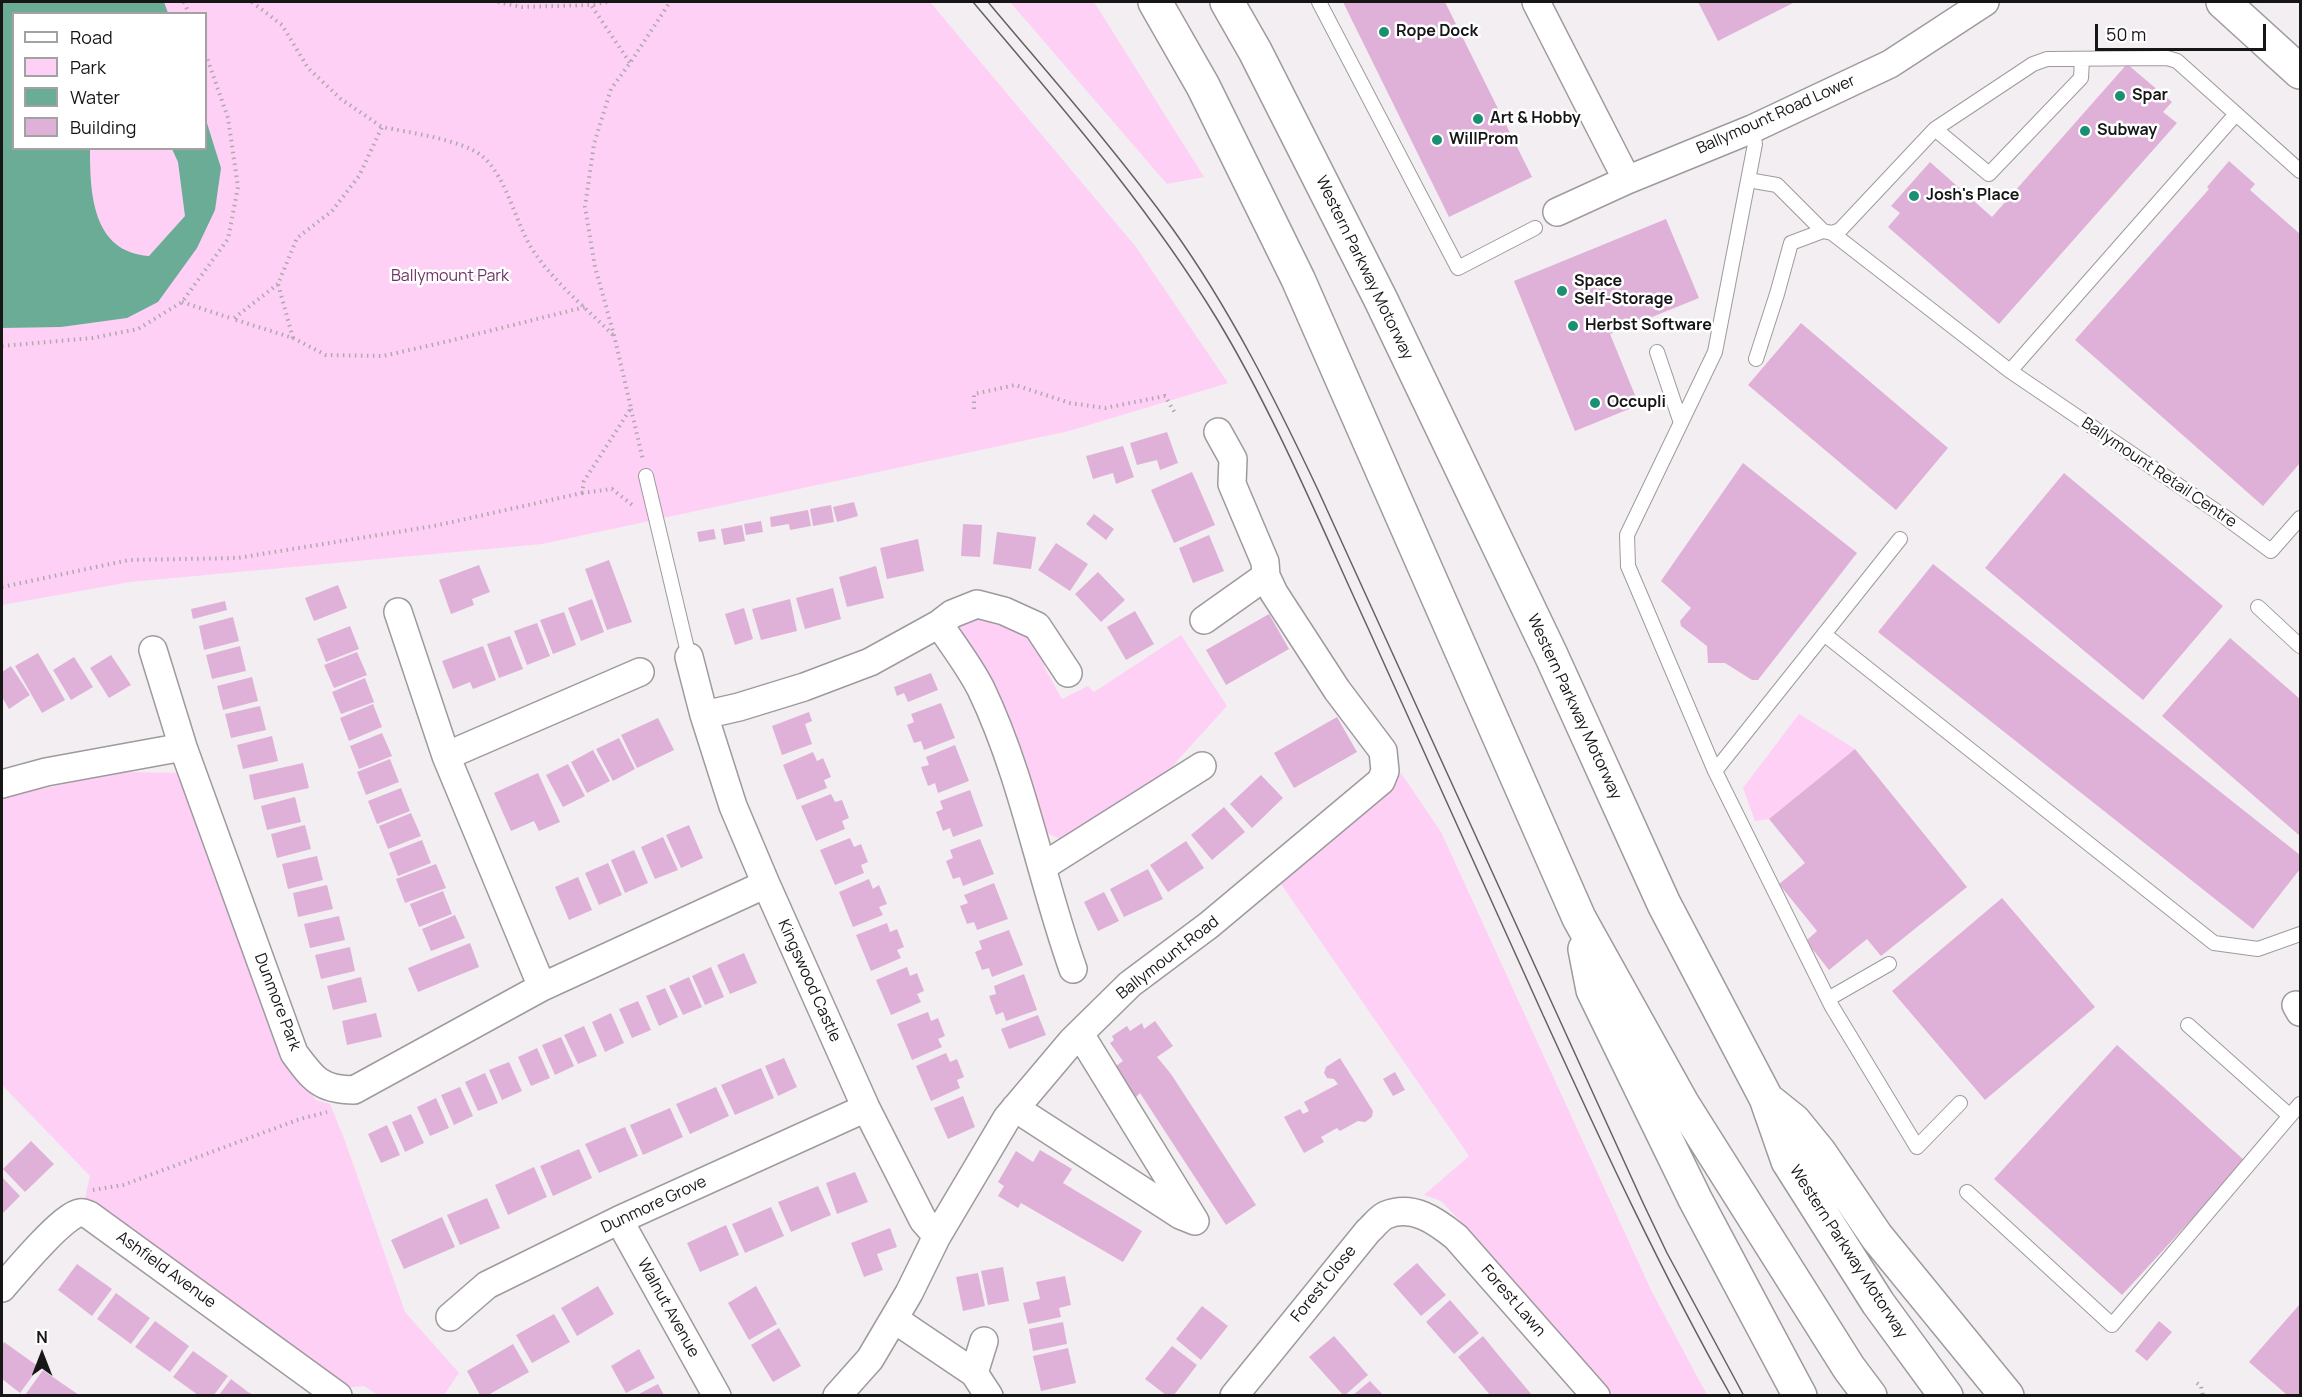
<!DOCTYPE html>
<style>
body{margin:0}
#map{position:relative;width:2302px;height:1397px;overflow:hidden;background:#f2eef1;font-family:Manrope,sans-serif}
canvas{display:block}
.frame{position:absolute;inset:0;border:3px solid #171617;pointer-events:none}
.legend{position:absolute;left:12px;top:12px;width:195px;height:138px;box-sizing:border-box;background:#fff;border:2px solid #a2a2a2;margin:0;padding:8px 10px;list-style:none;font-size:18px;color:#171617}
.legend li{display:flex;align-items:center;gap:12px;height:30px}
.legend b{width:30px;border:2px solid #a2a2a2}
.north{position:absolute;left:12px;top:1325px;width:60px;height:60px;-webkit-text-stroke:4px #fff;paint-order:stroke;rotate:0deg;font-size:16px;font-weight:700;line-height:24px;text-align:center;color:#171617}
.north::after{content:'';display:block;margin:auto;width:21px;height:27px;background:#171617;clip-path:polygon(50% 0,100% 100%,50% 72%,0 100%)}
.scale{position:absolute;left:2095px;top:24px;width:171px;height:27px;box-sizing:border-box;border:3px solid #171617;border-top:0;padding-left:8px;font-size:18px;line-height:21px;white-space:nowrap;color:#171617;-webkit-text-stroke:4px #fff;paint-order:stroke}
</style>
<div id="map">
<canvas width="2302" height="1397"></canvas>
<div class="frame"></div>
<ul class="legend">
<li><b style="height:8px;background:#fff"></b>Road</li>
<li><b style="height:16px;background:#fed0f6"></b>Park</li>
<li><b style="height:16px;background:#6bac96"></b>Water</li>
<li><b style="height:16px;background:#e0b1d8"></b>Building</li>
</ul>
<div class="north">N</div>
<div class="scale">50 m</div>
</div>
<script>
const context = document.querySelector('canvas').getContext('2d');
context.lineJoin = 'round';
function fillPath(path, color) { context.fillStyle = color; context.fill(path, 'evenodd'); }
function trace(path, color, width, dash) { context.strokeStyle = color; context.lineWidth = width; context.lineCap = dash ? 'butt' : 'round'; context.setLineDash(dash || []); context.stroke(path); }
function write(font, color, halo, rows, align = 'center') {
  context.font = font + ' Manrope,sans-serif'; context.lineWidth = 5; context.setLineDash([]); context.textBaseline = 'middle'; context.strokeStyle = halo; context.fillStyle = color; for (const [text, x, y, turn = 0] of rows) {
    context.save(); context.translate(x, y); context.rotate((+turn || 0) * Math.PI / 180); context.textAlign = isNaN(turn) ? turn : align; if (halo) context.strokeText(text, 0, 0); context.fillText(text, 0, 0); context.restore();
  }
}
const green = new Path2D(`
 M2,2h928l206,245 92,136 -159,48 -527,113 -412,38 -128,23zM14,14h192v134h-192z
 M1010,2h84l110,175 -37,7z
 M981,613l49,20 16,27 -2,7 18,32 26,-13 6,6 87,-57 46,71 -50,55 -12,17 -103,62 -15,-7 -31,-100 -25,-57 -35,-50z
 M1799,714l56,35 -86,70 -14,2 -12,-33z
 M122,772l60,1 99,283 35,44 14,4 15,37 60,171 54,61 -15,22h-66l-14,-9 -18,2 -261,-190 5,-22 -88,-91v-288z
 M1401,773l40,59 210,458 56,105h-94l-145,-166 -27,-28 -17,-6 45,-39 -188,-272 71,-62z`);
const water = new Path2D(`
 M2,2h162l4,11 -154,1v134l76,1c0,44 2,103 59,107l36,-40 -7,-54 -6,-13 34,-1v-28l15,48 -6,42 -18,38 -39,54 -31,16 -66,9 -59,1z`);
const building = new Path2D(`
 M1343,2h102l87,175 -83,40z
 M1698,2h97l-77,39z
 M2127,64l45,38 -9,10 14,11 -178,201 -111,-97 12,-14 -9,-7 39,-44 62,55z
 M2229,161l26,23 -5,6 50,44v229l-37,43 -188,-166 134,-151 -2,-2z
 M1666,219l33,79 -89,36 29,71 -64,26 -61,-150z
 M1801,323l147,125 -52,62 -148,-125z
 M1167,432l11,31 -18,7 -3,-10 -20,5 -7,-22z
 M1123,446l11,31 -18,7 -3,-11 -20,6 -7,-23z
 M1743,463l114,90 -99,127h-6l-27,-17h-17l-1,-17 -26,-20 -1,-5 11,-13 -30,-27z
 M1192,472l23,53 -41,18 -23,-53z
 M2064,473l159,133 -80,94 -158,-132z
 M854,502l4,14 -21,6 -4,-15z
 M831,505l3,17 -21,4 -3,-17z
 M808,510l3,16 -21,4 -1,-6 -18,3 -1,-10z
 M1094,514l20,15 -8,11 -20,-16z
 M761,521l2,11 -17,3 -2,-11z
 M963,524l19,1 -2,32 -19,-1z
 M742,525l3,16 -21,4 -3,-16z
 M714,529l2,10 -17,3 -2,-10z
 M997,532l39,5 -5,32 -38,-5z
 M1209,535l15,36 -31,12 -14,-35z
 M918,539l6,32 -37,8 -7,-31z
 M1056,543l32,21 -18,27 -32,-21z
 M609,560l23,62 -25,8 -22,-61z
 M1933,564l367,291v14l-47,60 -375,-297z
 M479,565l11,27 -18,7 2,6 -23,9 -12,-34z
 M876,566l8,32 -37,9 -8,-30z
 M1098,572l27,28 -24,22 -26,-28z
 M338,585l9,23 -33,13 -9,-23z
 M833,588l8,31 -36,10 -9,-31z
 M592,599l12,33 -23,9 -13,-33z
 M790,599l7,32 -36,9 -9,-31z
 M225,601l2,9 -34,9 -2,-10z
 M744,608l9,31 -18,6 -10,-31z
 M1135,611l19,33 -28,16 -19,-33z
 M564,612l12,33 -23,9 -13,-34z
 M1269,614l20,35 -63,36 -20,-35z
 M233,617l6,24 -35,9 -5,-24z
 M537,623l13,33 -23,9 -13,-34z
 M350,626l9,23 -33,13 -9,-23z
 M510,636l13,33 -24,9 -12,-34z
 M2230,638l70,61v137l-138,-120z
 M240,646l6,25 -34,8 -6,-24z
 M483,646l13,34 -23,9 -3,-7 -17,7 -11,-28z
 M357,652l10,23 -33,13 -10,-23z
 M38,653l27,47 -23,13 -27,-47z
 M111,655l20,30 -22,13 -19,-30z
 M74,657l19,30 -22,13 -18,-30z
 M11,666l19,29 -21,14 -7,-12v-25z
 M931,673l7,17 -30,12 -4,-9 -7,3 -3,-9z
 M252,677l6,24 -35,9 -6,-24z
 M365,678l9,24 -33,12 -9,-22z
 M941,703l14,35 -31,12 -3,-9 -7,2 -7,-18 7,-3 -3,-8z
 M373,704l9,23 -33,14 -9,-23z
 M260,706l6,24 -35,8 -6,-24z
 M809,712l3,9 -7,3 7,20 -30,11 -10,-29z
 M1337,717l20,35 -63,36 -20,-35z
 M658,718l16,32 -37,18 -16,-33z
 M382,733l10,23 -33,13 -9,-23z
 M272,736l6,25 -35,8 -6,-24z
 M619,738l16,31 -22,12 -17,-32z
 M955,745l14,36 -31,12 -3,-10 -7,3 -7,-19 8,-2 -3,-8z
 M1855,749l112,138 -86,69 -14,-17 -38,31 -23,-29 11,-10 -38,-47 26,-21 -36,-44z
 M593,750l17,31 -23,12 -16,-31z
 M813,752l4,9 6,-3 8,19 -7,3 3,8 -30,12 -14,-35z
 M390,759l9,23 -33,13 -9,-23z
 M303,763l6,25 -55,12 -5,-25z
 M568,764l17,32 -22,11 -17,-32z
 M538,773l22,49 -21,9 -5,-10 -23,10 -17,-38z
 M1261,775l22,23 -31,30 -22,-24z
 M401,788l9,23 -33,13 -9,-23z
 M970,790l13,36 -30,11 -3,-9 -7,3 -7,-19 7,-3 -3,-8z
 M831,794l4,8 7,-2 7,18 -7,3 3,8 -29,12 -15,-35z
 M295,797l6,25 -34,8 -6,-24z
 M1224,807l21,25 -33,28 -21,-25z
 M411,813l10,23 -33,13 -9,-23z
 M305,825l6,24 -34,9 -6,-24z
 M689,825l14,33 -22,10 -15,-33z
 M663,837l15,33 -23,9 -14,-32z
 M850,838l4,9 7,-3 7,18 -7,3 3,8 -29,12 -15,-35z
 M980,839l14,35 -31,12 -3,-9 -7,2 -7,-18 7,-3 -3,-8z
 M422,840l9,23 -33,13 -9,-23z
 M1186,841l18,27 -36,24 -18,-27z
 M634,850l14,33 -23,10 -14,-33z
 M317,856l6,24 -35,9 -6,-25z
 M608,863l14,32 -23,10 -14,-32z
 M436,864l10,24 -41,15 -9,-24z
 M1148,869l15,30 -39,18 -14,-28z
 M578,877l14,33 -23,10 -14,-33z
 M869,879l4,10 6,-4 8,19 -8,3 4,8 -30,12 -14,-35z
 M994,883l14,36 -31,11 -3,-8 -7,2 -7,-18 8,-3 -4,-8z
 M327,885l6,24 -35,8 -5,-24z
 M443,891l9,23 -33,13 -9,-23z
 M1104,892l15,29 -21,10 -14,-29z
 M2002,898l93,109 -110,93 -93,-109z
 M455,915l10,23 -34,13 -9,-22z
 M339,916l6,24 -35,8 -6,-24z
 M887,923l3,9 7,-3 7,18 -7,3 4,8 -30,13 -15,-36z
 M1009,930l14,35 -31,12 -3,-9 -7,2 -7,-18 7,-3 -3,-8z
 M470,943l9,24 -61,25 -10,-24z
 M350,947l5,24 -34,8 -6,-24z
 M744,953l13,30 -27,11 -13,-29z
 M711,967l13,30 -19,8 -13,-29z
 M907,967l3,9 7,-3 7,18 -7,3 4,8 -30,13 -15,-35z
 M1024,974l13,36 -31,11 -3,-9 -7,3 -7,-19 7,-2 -2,-8z
 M361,977l6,25 -34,8 -6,-24z
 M689,977l13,30 -19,8 -14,-29z
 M665,988l13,29 -19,9 -13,-30z
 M638,1001l13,29 -19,8 -13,-29z
 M928,1012l3,9 7,-3 7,18 -7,3 4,8 -30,13 -15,-36z
 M376,1013l6,24 -35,8 -5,-24z
 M611,1013l13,30 -19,9 -13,-30z
 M1038,1015l8,20 -37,14 -8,-20z
 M1155,1021l18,25 -16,11 14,17 85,131 -30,20 -86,-132 -6,6 -21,-31 10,-7 -13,-18 4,-3 -2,-4 15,-10 3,5 12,-8 2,6z
 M584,1026l13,30 -19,8 -14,-29z
 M561,1037l13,29 -19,9 -13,-30z
 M2117,1045l128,116 -123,134 -128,-116z
 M537,1048l13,30 -19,8 -13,-29z
 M946,1053l4,9 7,-3 7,18 -7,3 3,8 -29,13 -15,-35z
 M784,1058l13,29 -19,9 -13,-30z
 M1340,1058l33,53 -1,6 -7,5 -7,-1 -18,10 -3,-3 -16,9 3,5 -20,11 -20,-36 16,-8 3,5 6,-3 -5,-9 34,-18 -4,-5 -7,-1 -3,-5 2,-6z
 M509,1062l13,29 -20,9 -13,-30z
 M761,1068l13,30 -39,17 -14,-30z
 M1395,1072l10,18 -12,6 -10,-17z
 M485,1073l13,30 -20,8 -13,-29z
 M460,1087l13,29 -19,9 -13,-30z
 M716,1087l13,29 -39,18 -14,-30z
 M963,1096l12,31 -27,12 -14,-31z
 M436,1098l13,30 -19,8 -13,-29z
 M670,1108l13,29 -40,18 -13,-30z
 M411,1114l13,29 -19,9 -13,-30z
 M387,1125l13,30 -19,8 -13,-29z
 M625,1127l13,29 -39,17 -14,-29z
 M31,1141l23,23 -29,28 -22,-23z
 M579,1149l13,29 -39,18 -13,-30z
 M1040,1150l32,19 -9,14 79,48 -19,31 -102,-59 -3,5 -20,-12 6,-10 -6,-4 18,-31 17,11z
 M534,1167l13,30 -39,18 -13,-30z
 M855,1172l13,30 -31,12 -11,-31z
 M2,1177l18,19 -18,18z
 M818,1186l13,29 -40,17 -13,-30z
 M487,1198l13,30 -40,17 -13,-30z
 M771,1207l13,29 -39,17 -13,-29z
 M442,1217l13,30 -51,22 -13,-29z
 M726,1225l13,30 -39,17 -13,-29z
 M890,1228l7,19 -20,7 6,16 -19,7 -13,-34z
 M1417,1263l29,32 -25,21 -28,-32z
 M77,1264l35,25 -20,27 -34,-26z
 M1003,1267l6,34 -21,4 -7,-34z
 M978,1273l7,33 -22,5 -7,-34z
 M1065,1276l6,29 -12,3 2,9 -33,7 -5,-21 17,-4 -4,-17z
 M598,1286l16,28 -37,22 -16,-28z
 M756,1286l21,38 -28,16 -21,-37z
 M116,1293l34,25 -19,26 -34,-25z
 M1450,1300l29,33 -25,21 -28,-32z
 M2300,1304v91h-13l-38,-33z
 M1202,1306l26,20 -27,34 -25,-21z
 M554,1314l16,28 -38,21 -16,-28z
 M155,1321l34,25 -19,26 -35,-25z
 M2159,1321l13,11 -25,29 -12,-10z
 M1063,1322l4,22 -34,7 -4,-22z
 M779,1328l22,38 -28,16 -22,-37z
 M1334,1336l34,39 -24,21 -35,-39z
 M1483,1336l12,15 37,44h-42l-32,-38z
 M4,1342l35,25 -19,26 -18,-14v-33z
 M513,1344l16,28 -41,23h-8l-13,-24z
 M1172,1346l25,19 -23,30h-8l-21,-16z
 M1068,1348l8,35 -35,8 -8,-35z
 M639,1349l16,29 -29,15 -15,-27z
 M193,1351l35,25 -14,19h-16l-25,-18z
 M43,1370l17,12 19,13h-54z
 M231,1379l17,13 6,3h-35z
 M1370,1381l13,14h-30z
 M658,1384l6,11h-27z`);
const path = new Path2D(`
 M184,2l5,12
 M252,2l30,23 26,43 33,31 41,28
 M498,2l24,5 69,-2
 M607,2l-16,3 39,58
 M278,284l-45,35 60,19 -15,-54 19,-46 35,-27 27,-35 23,-49c25,5 81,13 100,29 26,22 33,68 52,96 21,31 53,57 79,83
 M182,302l51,17
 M293,338l33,17 57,1 62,-14 140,-35
 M2,346l90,-8 46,-9 44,-27 46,-63 10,-52 -10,-69 -22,-63
 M631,409l12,51
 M974,409v-15l41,-9 55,18 35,5 60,-12 10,17
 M582,493l30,-4 23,18
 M2,587l127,-27 108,-2 197,-32 148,-33 2,-12 47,-73 -17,-73 -19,-68 -10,-60 9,-63 17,-55 19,-26 40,-61
 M93,1190l30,-5 177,-66 27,-7
 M2197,1383l4,3 2,10`);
const lane = new Path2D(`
 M1319,2l139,266 77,-40
 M1752,129l3,15 -40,208 -88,183 1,31 87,205 116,234 86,142 43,-44
 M1935,129l54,45 92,-96 1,-19
 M1748,180l29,5 46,46 9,2 178,138 215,146 46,34 29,-33
 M1832,233l8,-3 95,-101 98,-65 14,-5 120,-1 10,3 123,110
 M1657,352l24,71
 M1756,359l21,-65 14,-51 32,-12
 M2010,371l226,-257
 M646,476l43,181
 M2258,607l42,39
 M1824,634l390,309 44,6 42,-15
 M1715,771l185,-232
 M1828,999l61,-35
 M2188,1025l102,91
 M1967,1192l145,133 188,-221`);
const street = new Path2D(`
 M1536,2l91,178
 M1557,212l70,-32 125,-51 138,-65 95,-62
 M398,612l48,144 96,231
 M1204,620l62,-44
 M939,624c14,21 31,43 42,65 43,90 59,187 92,280
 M153,650l30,97 111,306c19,26 27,37 60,37l188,-103 224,-103
 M689,657l15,58 29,91 33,78 100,224 57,112 14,16
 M704,715l35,-8 65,-20 66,-25 69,-38 13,-10 25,-10 27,7 33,15 31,47
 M446,756l194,-84
 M2,784l44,-12 137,-25
 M1042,867l160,-101
 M2296,1005l4,7
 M1015,1108l165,107 15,6 -115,-187
 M619,1220l98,176
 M2,1288c12,-14 62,-74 78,-75 3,-1 6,1 9,2l249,181
 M450,1317l37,-32 132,-65 247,-112
 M894,1319l80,54 15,23
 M974,1373l10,-32
 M837,1396l33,-37 39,-66 28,-57 70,-118 65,-77 58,-57 79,-59 172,-144 4,-10 -2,-20 -46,-61 -63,-97 -8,-17 -1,-14 -33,-78 1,-25 -15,-27
 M1234,1396l134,-165c5,-4 11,-13 18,-16 27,-11 50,6 70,22l140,159`);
const secondary = new Path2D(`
 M2223,2l77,70`);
const highway = new Path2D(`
 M1155,2l48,84 95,193 281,639 103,185 167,265 21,28
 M1227,2l28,49 126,249 170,355 113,249 102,194 22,63 90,142 68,93
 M1585,949l8,41 102,209 105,197
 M1769,1101l25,20 26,32 57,84 130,159`);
const tram = new Path2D(`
 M973,2c86,102 174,202 244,317 59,98 103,205 151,309 59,129 117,258 175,387 59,129 118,257 188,381
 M988,2c62,74 127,147 184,226 58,81 103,171 146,262l326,715 23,48 77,143`);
const markers = [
 [1384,32,6,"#199073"],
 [2120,96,6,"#199073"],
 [1478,119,6,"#199073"],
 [2085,131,6,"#199073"],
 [1437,140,6,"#199073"],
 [1914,196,6,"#199073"],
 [1562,291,6,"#199073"],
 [1573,326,6,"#199073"],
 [1595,403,6,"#199073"]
];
const poiNames = [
 ["Rope Dock",1396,32],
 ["Spar",2132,96],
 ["Art & Hobby",1490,119],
 ["Subway",2097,131],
 ["WillProm",1449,140],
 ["Josh's Place",1926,196],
 ["Space",1574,282],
 ["Self-Storage",1574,300],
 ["Herbst Software",1585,326],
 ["Occupli",1607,403]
];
const streetNames = [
 ["Ballymount Road Lower",1776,115,-24],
 ["Western Parkway Motorway",1364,268,64],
 ["Ballymount Retail Centre",2159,473,34],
 ["Western Parkway Motorway",1574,707,65],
 ["Ballymount Road",1168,958,-38],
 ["Kingswood Castle",809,981,66],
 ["Dunmore Park",277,1002,69],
 ["Dunmore Grove",654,1205,-25],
 ["Western Parkway Motorway",1848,1252,57],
 ["Ashfield Avenue",166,1270,36],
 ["Forest Close",1324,1284,-51],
 ["Forest Lawn",1513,1301,49],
 ["Walnut Avenue",668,1308,61]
];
const parkNames = [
 ["Ballymount Park",450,277]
];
fillPath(green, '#fed0f6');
fillPath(water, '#6bac96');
fillPath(building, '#e0b1d8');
trace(lane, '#9e9a9d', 16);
trace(street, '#9e9a9d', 30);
trace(secondary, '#9e9a9d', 36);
trace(highway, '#9e9a9d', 36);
trace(path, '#ada9ac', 4, [1.5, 4.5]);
trace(lane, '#fff', 14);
trace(street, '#fff', 27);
trace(secondary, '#fff', 33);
trace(highway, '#fff', 33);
trace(tram, '#636162', 1.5);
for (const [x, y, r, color] of markers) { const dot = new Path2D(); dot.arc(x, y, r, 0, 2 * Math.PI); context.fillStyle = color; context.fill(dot); trace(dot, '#fff', 2); }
write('bold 16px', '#171617', '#fff', poiNames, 'left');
write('16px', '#171617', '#fff', streetNames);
write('16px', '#6d3566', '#fff', parkNames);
</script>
